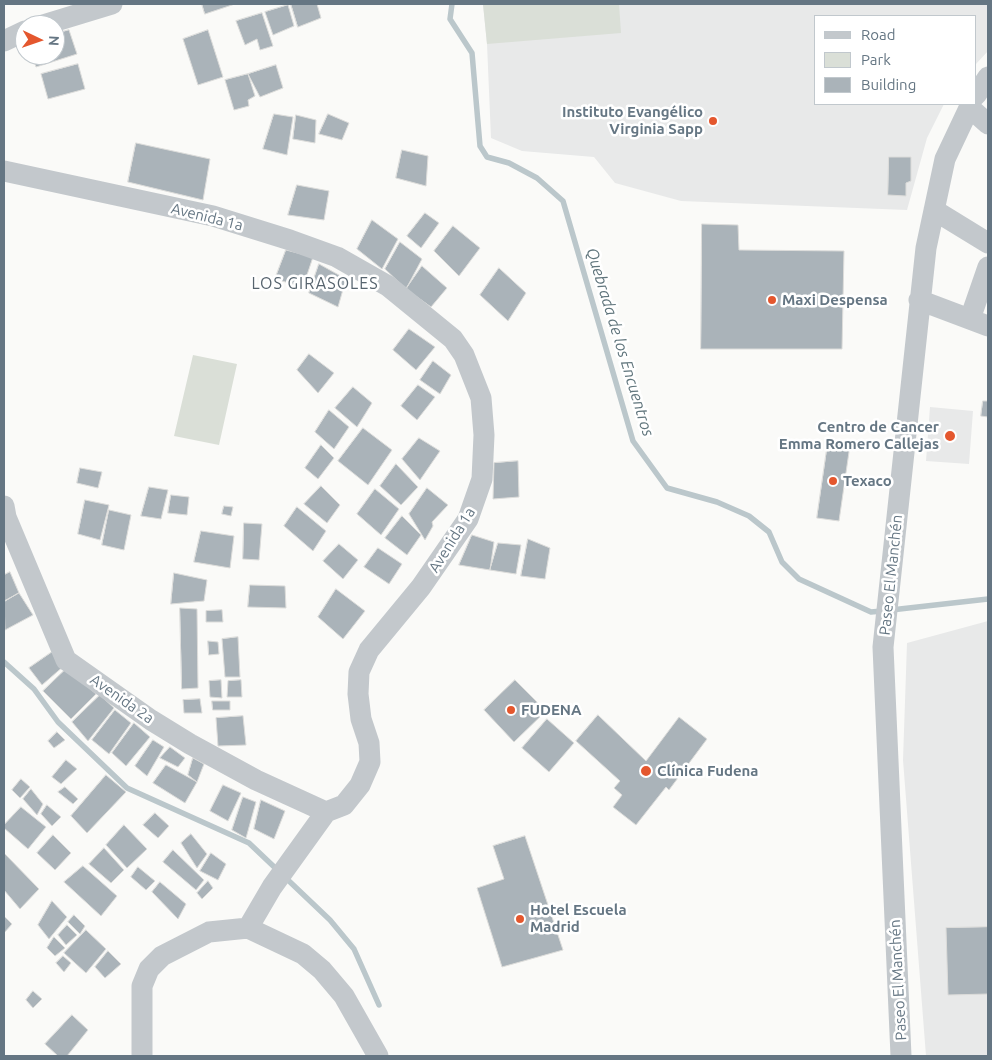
<!DOCTYPE html>
<meta charset="utf-8">
<style>
body{margin:0}
#map{position:relative;width:992px;height:1060px;overflow:hidden;background:#fafaf8;font-family:Ubuntu,sans-serif}
canvas{display:block}
.frame{position:absolute;inset:0;border:5px solid #657683;pointer-events:none}
.legend{position:absolute;left:814px;top:15px;width:162px;height:90px;box-sizing:border-box;background:#fff;border:1px solid #c1c8cd;margin:0;padding:6px 9px;list-style:none;font-size:15px;color:#657683}
.legend li{display:flex;align-items:center;gap:10px;height:25px}
.legend b{width:25px;border:1px solid #c1c8cd}
.north{position:absolute;left:15px;top:15px;width:50px;height:50px;box-sizing:border-box;background:#fff;border:1px solid #c1c8cd;border-radius:50%;rotate:93deg;font-size:14px;font-weight:700;line-height:20px;text-align:center;color:#657683}
.north::after{content:'';display:block;margin:auto;width:18px;height:22px;background:#e4572e;clip-path:polygon(50% 0,100% 100%,50% 72%,0 100%)}
</style>
<div id="map">
<canvas width="992" height="1060"></canvas>
<div class="frame"></div>
<ul class="legend">
<li><b style="height:6px;background:#c3c8cc"></b>Road</li>
<li><b style="height:14px;background:#dadfd7"></b>Park</li>
<li><b style="height:14px;background:#aab3b9"></b>Building</li>
</ul>
<div class="north">N</div>
</div>
<script>
const context = document.querySelector('canvas').getContext('2d');
context.lineJoin = 'round';
function fillPath(path, color) { context.fillStyle = color; context.fill(path, 'evenodd'); }
function trace(path, color, width, dash) { context.strokeStyle = color; context.lineWidth = width; context.lineCap = dash ? 'butt' : 'round'; context.setLineDash(dash || []); context.stroke(path); }
function write(font, color, halo, rows, align = 'center') {
  context.font = font + ' Ubuntu,sans-serif'; context.lineWidth = 5; context.setLineDash([]); context.textBaseline = 'middle'; context.strokeStyle = halo; context.fillStyle = color; for (const [text, x, y, turn = 0] of rows) {
    context.save(); context.translate(x, y); context.rotate((+turn || 0) * Math.PI / 180); context.textAlign = isNaN(turn) ? turn : align; if (halo) context.strokeText(text, 0, 0); context.fillText(text, 0, 0); context.restore();
  }
}
const built = new Path2D(`
 M483,4h505v47l-12,13v-48h-160v88h128l-17,34 -20,72 -226,-9 -66,-18 -21,-26 -72,-6 -31,-13 -4,-94z
 M930,407l43,4 -4,53 -43,-3z
 M988,621v435h-62l-23,-296 4,-117z`);
const green = new Path2D(`
 M483,4h136l2,29 -134,11z
 M193,355l44,9 -18,81 -45,-9z`);
const stream = new Path2D(`
 M452,4l-2,15 22,34 8,93 7,11 22,6 28,15 26,23 70,240 34,47 50,14 32,14 20,16 13,30 17,17 72,33 11,-1
 M891,610l97,-11
 M4,662l30,27 24,33 69,66 122,55 81,77 24,29 25,56`);
const building = new Path2D(`
 M202,4h33l-30,10z
 M291,4h26l4,14 -23,9z
 M288,5l6,21 -21,9 -8,-23z
 M262,13l11,33 -13,4 -3,-11 -12,6 -9,-24z
 M69,30l8,24 -41,13 -4,-12h23v-21z
 M208,30l15,47 -25,8 -15,-46z
 M78,64l7,25 -37,10 -7,-25z
 M276,65l7,23 -23,9 -12,-23z
 M248,74l7,22 -7,4 1,6 -15,4 -9,-30z
 M274,114l19,3 -6,38 -24,-6z
 M328,114l21,9 -7,17 -23,-6z
 M296,115l20,5 -1,23 -22,-4z
 M136,143l74,16 -7,41 -75,-18z
 M402,150l26,6 -2,30 -30,-8z
 M889,157h22v24l-5,2v13l-18,-1z
 M297,185l32,6 -5,29 -36,-5z
 M425,213l14,10 -18,25 -14,-12z
 M372,220l26,19 -16,30 -25,-20z
 M702,224l36,1 1,25 105,1 -2,98h-141z
 M453,226l27,22 -21,28 -25,-25z
 M400,242l22,17 -16,30 -21,-20z
 M286,250l27,7 -10,30 -28,-8z
 M319,264l27,15 -8,28 -29,-14z
 M422,266l25,22 -16,19 -25,-18z
 M499,268l27,25 -18,28 -28,-26z
 M409,329l26,18 -19,23 -23,-20z
 M309,354l25,19 -16,20 -21,-23z
 M433,361l18,14 -11,19 -20,-14z
 M418,385l17,12 -18,23 -16,-14z
 M353,387l19,16 -15,24 -22,-19z
 M983,401h5v16l-7,-1z
 M329,410l20,17 -15,22 -19,-17z
 M363,428l29,22 -24,35 -30,-24z
 M419,438l21,13 -20,29 -18,-21z
 M828,442l22,3 -11,76 -22,-3z
 M321,445l13,13 -16,21 -13,-11z
 M518,461l1,36 -26,2 1,-36z
 M396,464l22,23 -17,18 -21,-19z
 M80,468l22,4 -4,16 -21,-5z
 M321,486l19,19 -13,18 -23,-19z
 M149,487l19,3 -7,29 -20,-3z
 M427,488l21,17 -16,17 1,4 -8,14 -16,-26z
 M375,489l24,20 -18,26 -24,-21z
 M171,495l18,2 -2,18 -19,-2z
 M85,500l24,5 -9,35 -22,-6z
 M224,506l9,1 -2,9 -9,-2z
 M297,507l29,24 -13,20 -29,-25z
 M109,510l22,5 -7,35 -22,-5z
 M402,516l19,19 -14,20 -22,-17z
 M244,523l18,1 -3,36 -16,-1z
 M201,531l33,5 -4,32 -36,-6z
 M472,535l22,7 -4,28 -31,-5z
 M528,539l22,9 -5,31 -24,-3z
 M498,543l23,2 -5,29 -26,-4z
 M339,544l19,16 -15,19 -20,-18z
 M378,548l24,16 -13,20 -25,-17z
 M10,572l9,21 -15,8v-26z
 M174,573l33,7 -3,21 -33,3z
 M250,585l35,1 1,22 -38,-1z
 M336,589l29,22 -22,28 -25,-22z
 M19,593l14,22 -28,15 -1,-28z
 M180,608l17,1 1,79 -16,1z
 M222,610l1,12h-17v-11z
 M238,637l2,40h-15l-3,-38z
 M208,641l10,1 1,12 -10,1z
 M55,650l10,15 -23,20 -13,-17z
 M67,668l29,26 -25,25 -28,-28z
 M221,680l1,18 -12,-1 -1,-16z
 M241,680l1,17h-15l1,-16z
 M515,680l31,31 -32,31 -30,-32z
 M100,695l14,13 -26,33 -16,-19z
 M200,699l2,14h-18l-1,-13z
 M212,701h18v9h-17z
 M115,710l16,13 -22,31 -17,-14z
 M598,715l48,46 33,-44 28,22 -38,51 -3,-3 -30,38 -23,-18 9,-12 -8,-7 6,-7 -44,-40z
 M243,716l3,29 -28,1 -2,-28z
 M547,719l27,24 -25,29 -27,-24z
 M134,723l16,14 -24,29 -14,-13z
 M57,732l8,8 -11,8 -6,-7z
 M153,740l11,7 -17,29 -12,-10z
 M170,747l15,11 -7,9 -18,-9z
 M193,758l11,6 -7,18 -9,-7z
 M66,760l11,9 -16,15 -9,-7z
 M166,765l31,17 -12,21 -32,-20z
 M106,775l20,17 -39,41 -16,-17z
 M21,779l9,8 -10,11 -8,-8z
 M223,785l18,8 -13,28 -18,-10z
 M65,787l13,12 -5,5 -15,-12z
 M31,789l12,15 -6,11 -14,-16z
 M243,797l13,5 -10,36 -14,-8z
 M261,800l24,11 -11,28 -20,-10z
 M47,805l14,12 -9,9 -11,-12z
 M21,807l25,20 -18,22 -24,-21v-3z
 M155,813l14,13 -11,12 -15,-13z
 M124,825l23,24 -20,19 -21,-23z
 M191,834l16,20 -10,14 -16,-25z
 M53,835l18,18 -16,17 -18,-17z
 M525,836l38,114 -61,17 -25,-79 27,-9 -11,-33z
 M104,848l20,22 -13,13 -22,-19z
 M173,850l31,30 -8,10 -33,-28z
 M4,853l35,36 -19,20 -16,-19z
 M211,853l15,11 -8,16 -18,-9z
 M83,866l34,30 -16,20 -37,-34z
 M138,867l17,14 -9,9 -15,-13z
 M208,881l5,7 -11,11 -5,-6z
 M160,882l26,22 -8,15 -26,-27z
 M52,901l15,16 -18,22 -11,-14z
 M74,915l11,11 -5,8 -12,-12z
 M4,916l8,8 -8,9z
 M67,925l10,10 -11,10 -8,-10z
 M988,927v67l-40,1 -2,-67z
 M86,930l20,19 -20,24 -22,-20z
 M54,937l11,11 -10,8 -8,-8z
 M108,951l13,13 -16,14 -10,-11z
 M63,956l8,7 -7,9 -8,-9z
 M33,991l9,8 -9,9 -7,-8z
 M72,1015l16,15 -21,26h-9l-13,-12z`);
const minor = new Path2D(`
 M43,25l69,-21
 M4,41l21,-10
 M976,95l12,-18
 M969,107l19,17
 M4,171l209,45 77,24 47,17 51,29 65,53 11,16 17,43 3,37 -2,44 -14,40 -47,68 -52,63 -10,22 -1,22 3,25 8,24 1,19 -10,23 -16,20 -18,7 -54,75 -24,41
 M934,210l54,33
 M919,300l69,26
 M970,319l18,-52
 M4,506l2,11 60,143 85,60 39,24 66,36 70,32
 M142,1056v-70l7,-17 13,-13 47,-24 39,-4 55,26 19,16 22,26 34,60
 M901,1056l-18,-409 43,-399 19,-89 26,-55`);
const markers = [
 [713,121,5,"#e4572e"],
 [772,300,5,"#e4572e"],
 [950,436,6,"#e4572e"],
 [833,481,5,"#e4572e"],
 [511,710,5,"#e4572e"],
 [646,771,6,"#e4572e"],
 [520,919,5,"#e4572e"]
];
const poiNames = [
 ["Instituto Evangélico",703,112,"right"],
 ["Virginia Sapp",703,129,"right"],
 ["Maxi Despensa",782,300],
 ["Centro de Cancer",939,427,"right"],
 ["Emma Romero Callejas",939,444,"right"],
 ["Texaco",843,481],
 ["FUDENA",521,710],
 ["Clínica Fudena",657,771],
 ["Hotel Escuela",530,910],
 ["Madrid",530,927]
];
const streetNames = [
 ["Avenida 1a",207,217,14],
 ["Avenida 1a",452,540,-58],
 ["Paseo El Manchén",891,575,-84],
 ["Avenida 2a",122,699,35],
 ["Paseo El Manchén",898,980,-93]
];
const neighbourhoodNames = [
 ["LOS GIRASOLES",315,284]
];
const waterNames = [
 ["Quebrada de los Encuentros",620,342,73]
];
fillPath(built, '#e8e9e9');
fillPath(green, '#dadfd7');
trace(stream, '#bbc7cb', 5.5);
fillPath(building, '#aab3b9');
trace(building, '#dcdcda', 1);
trace(minor, '#c3c8cc', 21);
for (const [x, y, r, color] of markers) { const dot = new Path2D(); dot.arc(x, y, r, 0, 2 * Math.PI); context.fillStyle = color; context.fill(dot); trace(dot, '#fff', 2); }
write('bold 15px', '#657683', '#fff', poiNames, 'left');
write('15px', '#657683', '#fff', streetNames);
context.letterSpacing = '1px';
write('16px', '#57646e', '#fff', neighbourhoodNames);
context.letterSpacing = '0px';
write('italic 16px', '#60757c', '#fff', waterNames);
</script>
